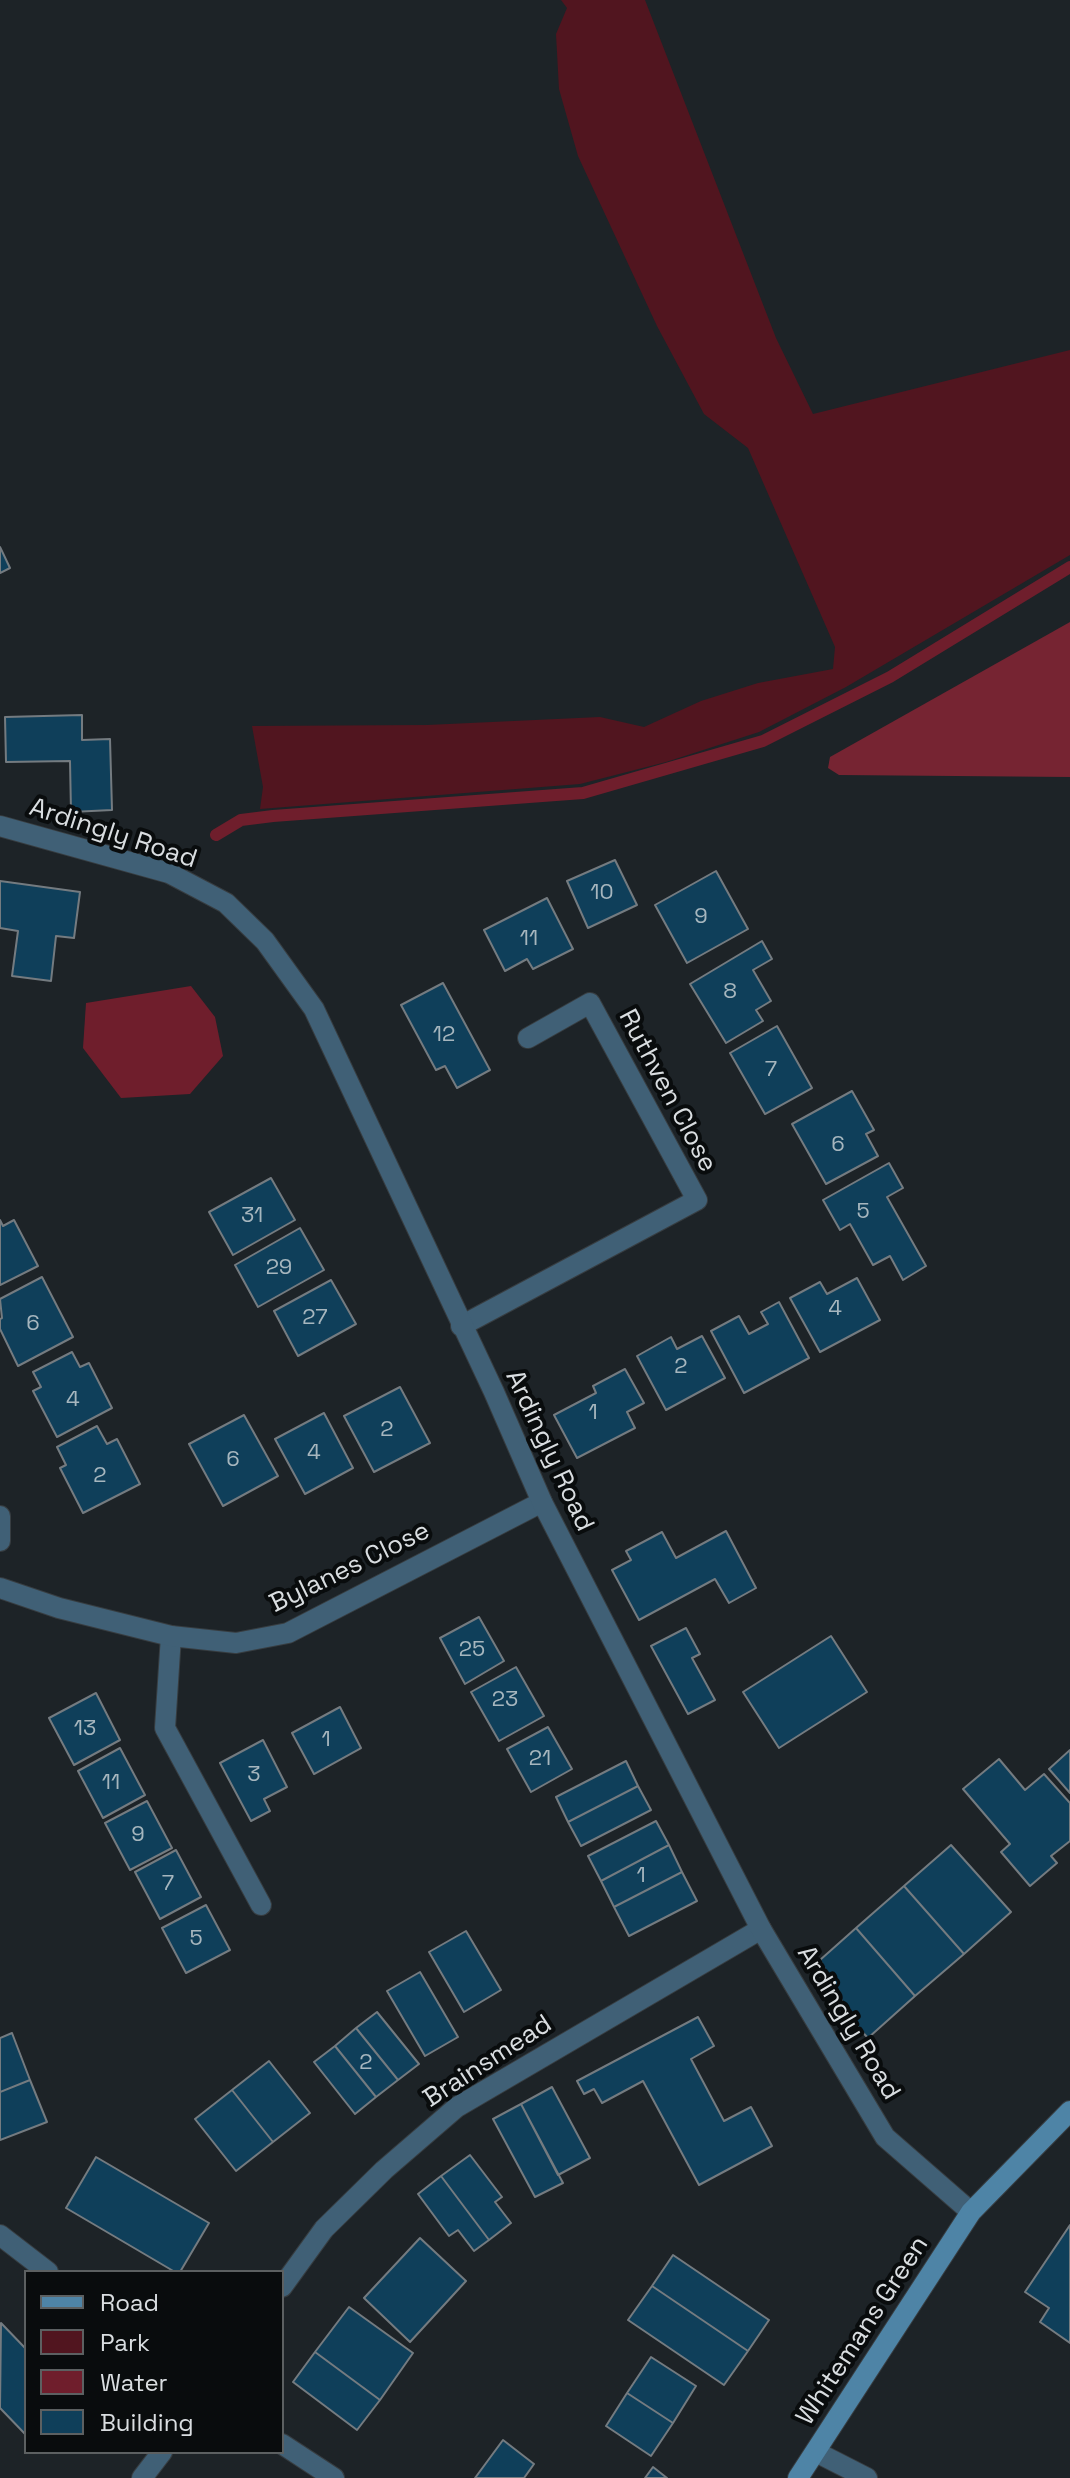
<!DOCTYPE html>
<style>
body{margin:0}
#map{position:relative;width:1070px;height:2478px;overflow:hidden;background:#1d2327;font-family:"Space Grotesk",sans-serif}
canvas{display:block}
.legend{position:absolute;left:24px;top:2270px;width:260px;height:184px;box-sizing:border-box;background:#090c0d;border:2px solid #5c6061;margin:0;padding:10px 14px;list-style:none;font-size:24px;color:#d9dde0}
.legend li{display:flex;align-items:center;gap:16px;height:40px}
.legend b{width:40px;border:2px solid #5c6061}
</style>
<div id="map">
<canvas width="1070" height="2478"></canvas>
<ul class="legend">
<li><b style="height:10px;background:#4e84a6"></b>Road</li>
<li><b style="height:22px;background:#51151f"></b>Park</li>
<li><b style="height:22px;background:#6f1e2c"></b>Water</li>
<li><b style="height:22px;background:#0f3f5a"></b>Building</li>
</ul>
</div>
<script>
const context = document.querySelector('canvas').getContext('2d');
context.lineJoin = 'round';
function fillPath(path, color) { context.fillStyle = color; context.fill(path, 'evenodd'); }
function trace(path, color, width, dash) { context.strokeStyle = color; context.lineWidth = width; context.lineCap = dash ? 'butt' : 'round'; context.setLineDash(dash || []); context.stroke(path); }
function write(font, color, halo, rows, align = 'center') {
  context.font = font + ' "Space Grotesk",sans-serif'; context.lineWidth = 8; context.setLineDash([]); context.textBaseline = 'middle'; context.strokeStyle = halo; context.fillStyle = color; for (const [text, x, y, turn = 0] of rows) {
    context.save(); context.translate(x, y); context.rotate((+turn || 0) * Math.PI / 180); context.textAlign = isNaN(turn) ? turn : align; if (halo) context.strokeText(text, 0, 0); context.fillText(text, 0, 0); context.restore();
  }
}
const green = new Path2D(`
 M561,0h84l131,338 37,76 257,-64v205l-224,132 -87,45 -93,30 -86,22 -320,25 3,-22 -11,-61 175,-1 173,-8 44,10 57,-26 57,-18 75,-14 2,-22 -87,-199 -44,-34 -47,-88 -79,-170 -19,-67 -3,-55 11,-26z`);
const forest = new Path2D(`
 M1070,622v155l-231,-2 -11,-7 2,-11z`);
const water = new Path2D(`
 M191,986l24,31 8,39 -33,38 -69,4 -38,-50 3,-45z`);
const stream = new Path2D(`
 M216,835l25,-15 32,-4 310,-23 180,-52 127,-64 180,-110`);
const building = new Path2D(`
 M0,547l10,21 -10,5z
 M82,715v25l28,-1 2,71 -41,2 -1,-51 -64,1 -1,-45z
 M615,860l22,45 -49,23 -21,-47z
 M716,871l32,58 -61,34 -32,-58z
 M0,881l80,11 -6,46 -18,-2 -5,45 -39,-5 6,-45 -18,-3z
 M547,898l26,51 -40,20 -6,-10 -22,12 -21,-41z
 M762,941l10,18 -19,11 18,31 -15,9 7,11 -37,22 -36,-59z
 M443,983l47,87 -33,18 -12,-22 -9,4 -35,-65z
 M777,1026l35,62 -47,26 -35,-61z
 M852,1091l22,39 -8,4 12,22 -52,28 -34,-60z
 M889,1163l14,25 -16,9 39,69 -23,14 -13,-24 -17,9 -23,-41 -10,6 -17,-30z
 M271,1178l24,42 -62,35 -24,-43z
 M0,1220l3,6 11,-6 24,46 -38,19z
 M300,1228l24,42 -66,37 -23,-42z
 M42,1277l31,60 -55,29 -18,-37v-10l2,-1 -2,-19z
 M857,1278l23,42 -60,32 -30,-54 30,-16 7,12z
 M331,1280l25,44 -58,32 -24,-45z
 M779,1302l30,56 -65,35 -33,-62 28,-15 10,18 19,-10 -7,-12z
 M702,1336l23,42 -59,32 -29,-54 34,-19 6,12z
 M72,1352l8,15 9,-4 23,45 -55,29 -24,-46 8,-4 -8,-15z
 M625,1369l19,34 -17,9 8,16 -58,30 -23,-43 42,-22 -3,-7z
 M400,1387l30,56 -56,29 -30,-56z
 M324,1413l29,55 -48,26 -30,-55z
 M244,1415l34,61 -55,30 -34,-62z
 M97,1426l10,18 10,-5 23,45 -57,29 -23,-45 6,-3 -9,-18z
 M726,1531l30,57 -27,15 -14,-24 -76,41 -27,-50 19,-10 -5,-9 36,-19 14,26z
 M479,1617l25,44 -39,23 -25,-46z
 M686,1628l14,26 -8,4 23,42 -27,14 -37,-68z
 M831,1636l36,56 -88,56 -36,-56z
 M516,1667l28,49 -45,25 -28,-49z
 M96,1693l24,47 -46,25 -25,-47z
 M340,1707l21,41 -47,26 -22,-41z
 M548,1727l24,42 -41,23 -24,-43z
 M263,1740l24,47 -23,12 6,12 -19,10 -31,-58z
 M120,1748l25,47 -42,23 -25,-47z
 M1070,1750v43l-21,-24z
 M999,1759l26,31 19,-16 26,29v38l-19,15 6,7 -27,23 -29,-34 9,-8 -47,-55z
 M626,1761l12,25 -70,36 -12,-25z
 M638,1786l13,24 -70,36 -13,-24z
 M147,1801l25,47 -42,22 -25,-47z
 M656,1821l13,24 -68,36 -13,-25z
 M669,1845l13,27 -68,35 -13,-26z
 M951,1845l60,67 -47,42 -60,-68z
 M176,1850l25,47 -41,22 -25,-47z
 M682,1872l15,29 -68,35 -15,-29z
 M904,1886l60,68 -49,42 -59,-68z
 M206,1905l24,45 -44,23 -24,-45z
 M856,1928l59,68 -47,42 -15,-16 -33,-62z
 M466,1931l35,59 -37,22 -35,-60z
 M420,1972l38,65 -33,19 -38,-65z
 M377,2012l42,52 -21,16 -42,-52z
 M698,2017l16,29 -23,13 33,62 27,-14 21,39 -73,39 -56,-104 -41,22 -8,-14 -10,5 -7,-13z
 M356,2028l42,52 -22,17 -41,-51z
 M12,2033l18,47 -30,12v-54z
 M335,2046l41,51 -21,17 -41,-52z
 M269,2061l41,52 -37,29 -41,-52z
 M30,2080l17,42 -47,18v-48z
 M552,2087l38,71 -32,17 -37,-71z
 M232,2090l41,52 -37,29 -41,-52z
 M521,2104l42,79 -28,14 -42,-78z
 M470,2155l32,42 -7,5 16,21 -22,17 -48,-64z
 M96,2157l113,66 -29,49h-5l-109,-64z
 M441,2176l48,64 -15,11 -16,-21 -9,6 -31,-42z
 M1070,2225v118l-30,-21 9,-14 -24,-16z
 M420,2238l46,43 -56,61 -46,-44z
 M673,2255l96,65 -21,31 -96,-65z
 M652,2286l96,65 -24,34 -96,-65z
 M349,2307l64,46 -33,47 -65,-48z
 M1,2323l25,26v86l-26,-27z
 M315,2352l65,48 -23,30 -64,-48z
 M651,2357l45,29 -23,37 -46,-30z
 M627,2393l46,30 -22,33 -45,-30z
 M503,2440l31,24 -10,14h-49z
 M653,2467l14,11h-22z`);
const pedestrian = new Path2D(`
 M171,1636l-6,92 96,177`);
const minor = new Path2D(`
 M461,1326l236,-126 -107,-197 -62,35
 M0,1516v25
 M0,1588l59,20 112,28 65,7 52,-10 254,-131
 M0,2235l48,37
 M282,2287l42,-58 60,-59 73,-63 304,-178
 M282,2444l52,34
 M816,2452l51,26
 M142,2478l20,-26`);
const tertiary = new Path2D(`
 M0,826l169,47 57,30 39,38 49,68 180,383 48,110 219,427 124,208 86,75`);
const secondary = new Path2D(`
 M798,2478l173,-266 99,-101`);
const numberNames = [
 ["10",602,893],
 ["9",701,917],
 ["11",529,939],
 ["8",730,992],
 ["12",444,1035],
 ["7",771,1070],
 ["6",838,1145],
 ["5",863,1212],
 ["31",252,1216],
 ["29",279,1268],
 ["4",835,1309],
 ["27",315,1318],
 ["6",33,1324],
 ["2",681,1367],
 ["4",73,1400],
 ["1",593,1413],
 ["2",387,1430],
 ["4",314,1453],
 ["6",233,1460],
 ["2",100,1476],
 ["25",472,1650],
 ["23",505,1700],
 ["13",85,1729],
 ["1",326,1740],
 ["21",540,1759],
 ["3",254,1775],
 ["11",111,1783],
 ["9",138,1835],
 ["1",641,1876],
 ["7",168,1884],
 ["5",196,1939],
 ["2",366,2063]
];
const streetNames = [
 ["Ardingly Road",113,834,18],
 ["Ruthven Close",667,1091,62],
 ["Ardingly Road",549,1451,65],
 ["Bylanes Close",350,1568,-26],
 ["Ardingly Road",848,2023,59],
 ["Brainsmead",488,2062,-33],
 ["Whitemans Green",863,2331,-57]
];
fillPath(green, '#51151f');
fillPath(forest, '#762432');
fillPath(water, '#6f1e2c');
trace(stream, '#6f1e2c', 12);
fillPath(building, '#0f3f5a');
trace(building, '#747b80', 2);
trace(pedestrian, '#373d41', 22);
trace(minor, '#373d41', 22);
trace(tertiary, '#373d41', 22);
trace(secondary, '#373d41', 22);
trace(pedestrian, '#406076', 20);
trace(minor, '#406076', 20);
trace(tertiary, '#406076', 20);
trace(secondary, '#4e84a6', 20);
write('22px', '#a6b6be', null, numberNames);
write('26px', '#d9dde0', '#090c0d', streetNames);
</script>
